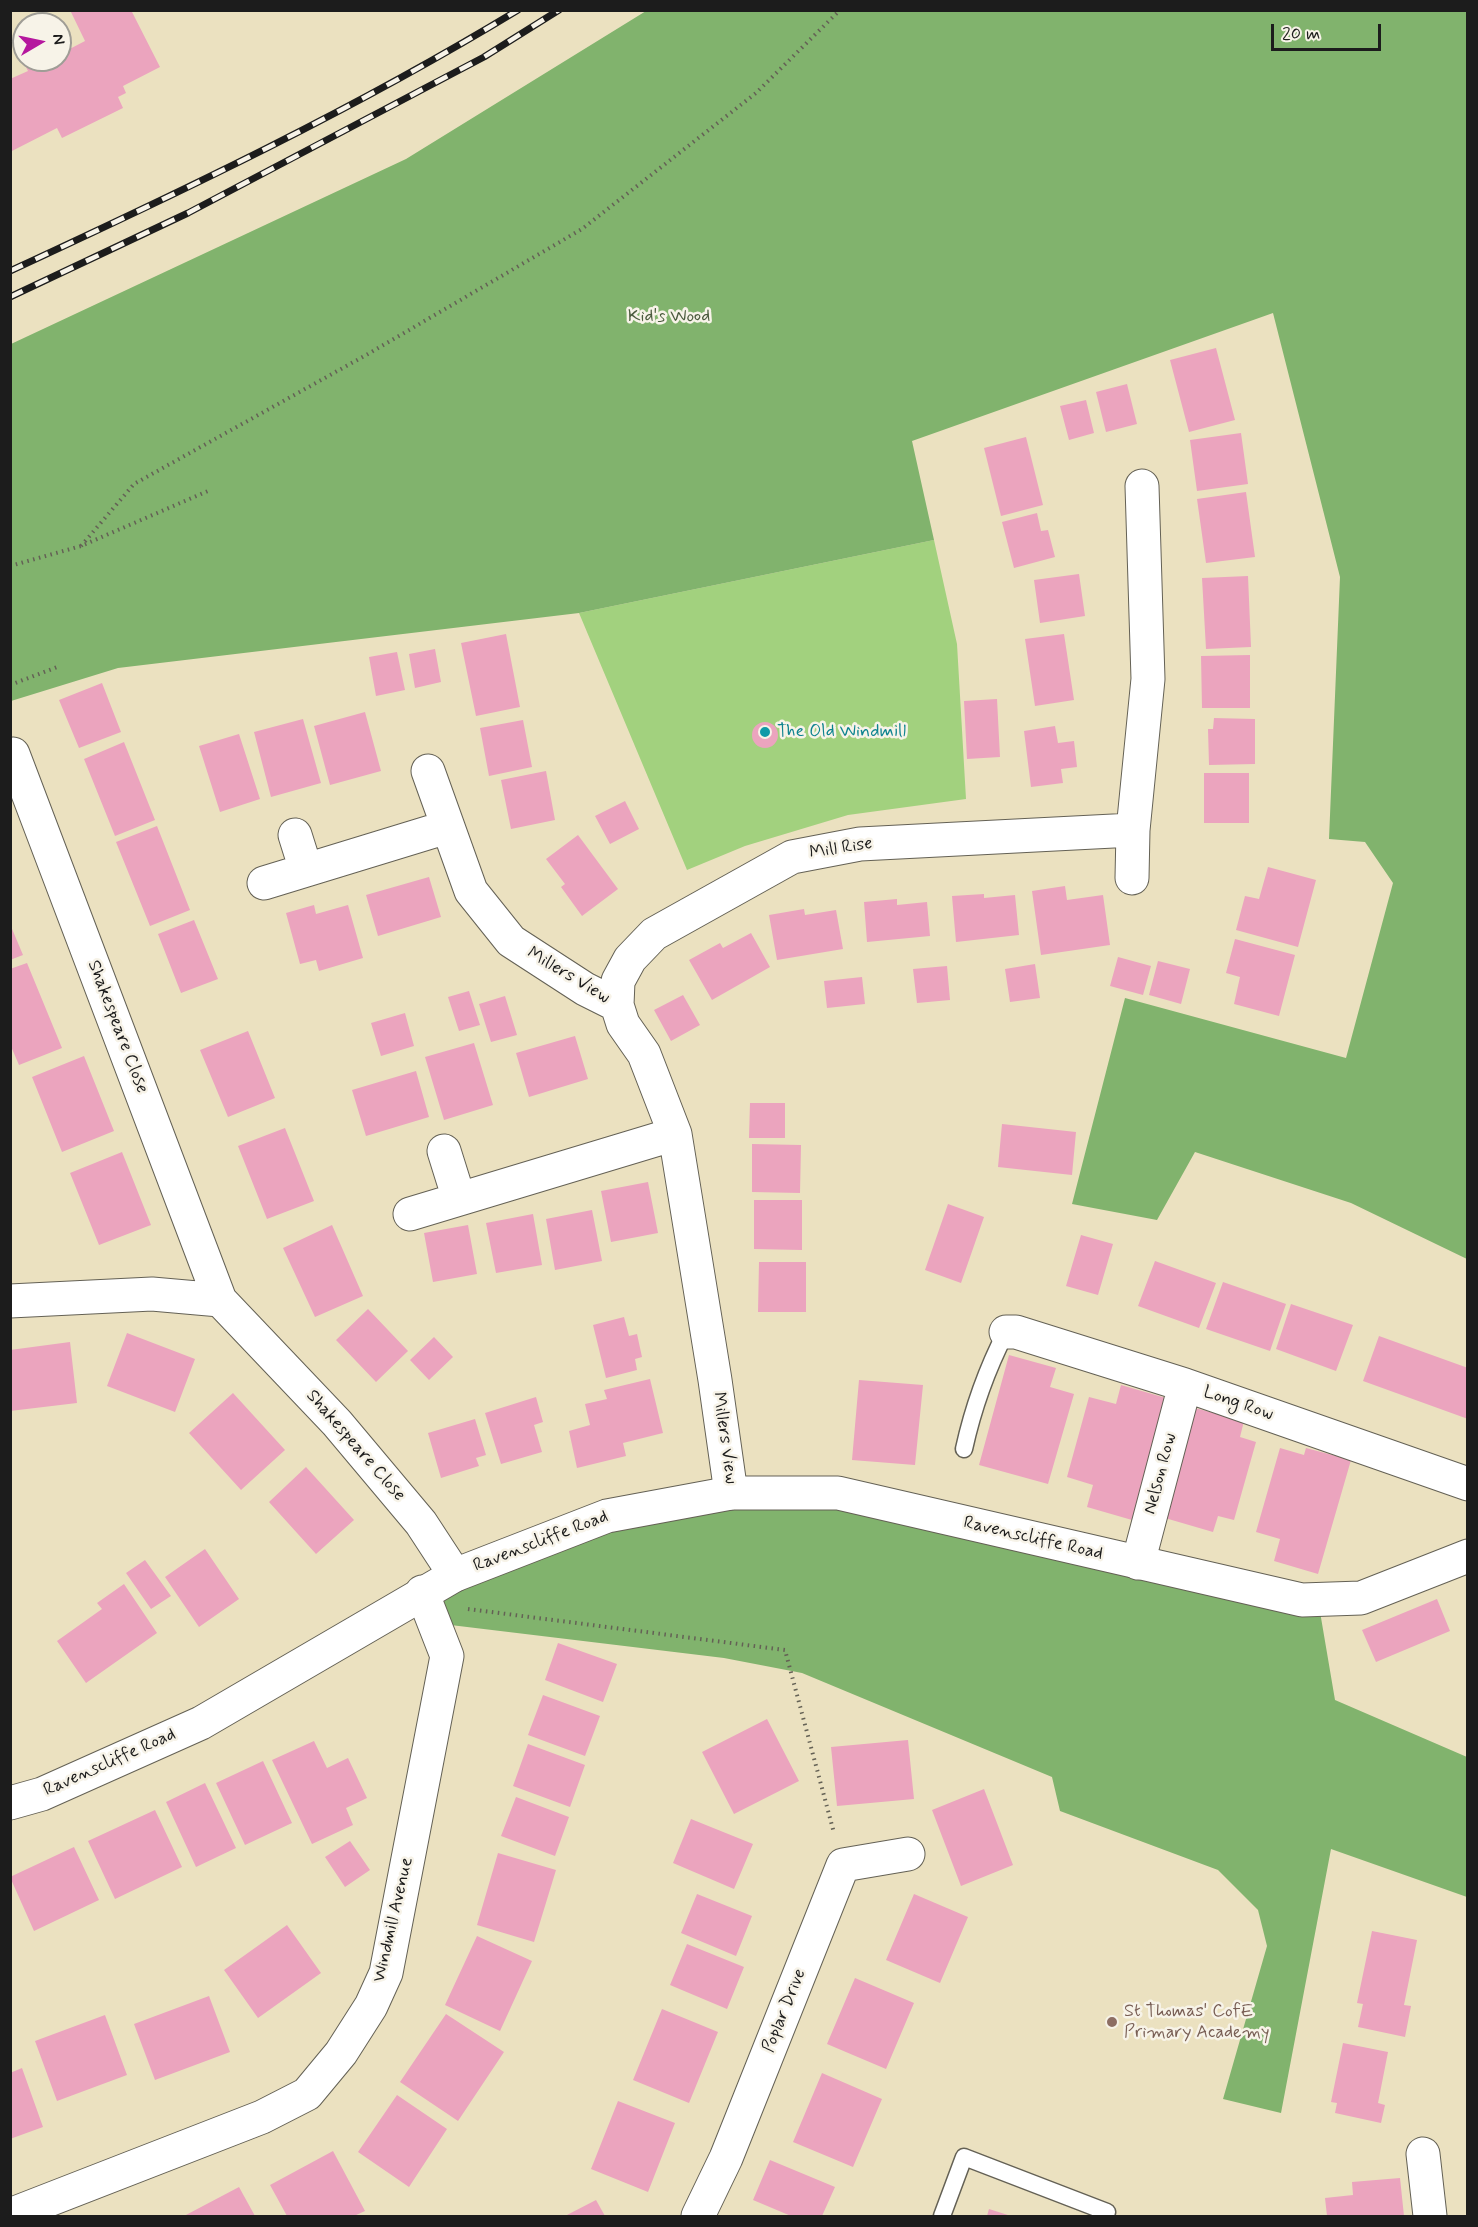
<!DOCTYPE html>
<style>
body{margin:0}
#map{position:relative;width:1478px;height:2227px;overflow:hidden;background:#ebe1c0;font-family:Mynerve,sans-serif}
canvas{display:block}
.frame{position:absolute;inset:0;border:12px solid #1c1c1c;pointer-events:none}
.north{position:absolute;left:12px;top:12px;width:60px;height:60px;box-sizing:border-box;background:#f7f3e8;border:2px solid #9f9d96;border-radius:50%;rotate:81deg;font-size:16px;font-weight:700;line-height:24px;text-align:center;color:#1c1c1c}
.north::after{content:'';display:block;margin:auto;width:21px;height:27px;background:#b5179e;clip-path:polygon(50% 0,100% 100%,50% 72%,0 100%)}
.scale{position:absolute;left:1271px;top:24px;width:110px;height:27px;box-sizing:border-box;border:3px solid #1c1c1c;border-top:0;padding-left:8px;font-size:18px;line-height:21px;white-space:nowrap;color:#1c1c1c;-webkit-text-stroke:4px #f7f3e8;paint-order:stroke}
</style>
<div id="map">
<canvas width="1478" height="2227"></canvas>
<div class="frame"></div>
<div class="north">N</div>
<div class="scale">20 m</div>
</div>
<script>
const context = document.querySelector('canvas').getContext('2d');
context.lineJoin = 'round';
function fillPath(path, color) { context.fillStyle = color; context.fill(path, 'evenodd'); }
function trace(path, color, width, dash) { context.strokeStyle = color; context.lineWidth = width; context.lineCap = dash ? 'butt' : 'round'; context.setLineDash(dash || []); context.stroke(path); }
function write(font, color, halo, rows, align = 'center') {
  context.font = font + ' Mynerve,sans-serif'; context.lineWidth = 5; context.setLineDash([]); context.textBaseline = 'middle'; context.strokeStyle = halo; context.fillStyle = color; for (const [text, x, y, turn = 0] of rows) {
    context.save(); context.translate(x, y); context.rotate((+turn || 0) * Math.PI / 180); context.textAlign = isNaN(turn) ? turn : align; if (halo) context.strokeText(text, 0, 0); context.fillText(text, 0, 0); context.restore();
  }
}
const green = new Path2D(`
 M934,540l23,104 9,155 -118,16 -103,31 -58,24 -108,-257z`);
const forest = new Path2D(`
 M646,11h821v1248l-116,-56 -156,-51 -38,68 -85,-16 53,-206 221,60 47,-175 -28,-41 -36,-3 11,-262 -67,-264 -361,128 22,99 -355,73 -461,55 -107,33v-357l395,-185z
 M838,1493l480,107 17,100 132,57v140l-136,-48 -50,264 -58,-14 44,-153 -9,-36 -40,-40 -158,-59 -8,-34 -250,-104 -78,-15 -290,-35 -12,-31 185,-76z`);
const building = new Path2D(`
 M70,10h61l29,57 -37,19 3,7 -8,4 5,11 -61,30 -5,-10 -47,24v-73l18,-8 -7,-14 3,-1v4h36v-6l25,-13z
 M1216,348l19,72 -46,12 -19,-72z
 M1127,384l10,40 -31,8 -10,-40z
 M1086,400l8,33 -25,7 -9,-34z
 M1241,433l7,51 -51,7 -7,-51z
 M1026,437l17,68 -42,11 -17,-68z
 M1246,492l9,65 -49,6 -9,-64z
 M1037,513l4,18 7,-1 7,27 -41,11 -12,-46z
 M1079,574l6,42 -45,7 -6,-43z
 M1248,576l3,71 -45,2 -4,-71z
 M506,634l14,73 -44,9 -15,-73z
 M1064,634l10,66 -39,6 -10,-67z
 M435,649l6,33 -26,6 -6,-34z
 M397,652l8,38 -29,6 -7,-39z
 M1250,655v53h-48l-1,-52z
 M102,683l19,49 -42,16 -20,-48z
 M997,699l3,58 -33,2 -3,-58z
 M365,712l16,59 -51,14 -16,-59z
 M1214,718l41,1v45l-46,1 -1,-36h5z
 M303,719l18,64 -50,14 -17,-65z
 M523,720l9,47 -43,9 -9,-48z
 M752 735a13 13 0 1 1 26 0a13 13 0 1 1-26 0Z
 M1055,726l3,17 16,-2 3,26 -16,2 2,14 -32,4 -7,-56z
 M239,734l21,65 -40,13 -21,-66z
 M124,742l31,78 -40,16 -31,-77z
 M546,771l9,49 -44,9 -10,-49z
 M1204,773h45v50h-45z
 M625,801l14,28 -29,15 -15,-28z
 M157,826l33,84 -40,16 -34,-84z
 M578,835l40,54 -36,27 -21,-29 4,-3 -19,-25z
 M1268,867l48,13 -18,67 -62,-17 9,-34 14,3z
 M429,877l12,40 -63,19 -12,-41z
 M1065,886l2,14 36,-5 7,50 -69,10 -9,-64z
 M984,894v4l31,-3 4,40 -63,7 -4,-46z
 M897,899v6l30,-3 3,34 -63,6 -3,-40z
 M314,905l2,9 32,-9 15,53 -44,13 -3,-11 -16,4 -14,-51z
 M804,909l1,6 31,-5 7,39 -66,11 -8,-45z
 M194,920l24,59 -37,14 -23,-59z
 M10,924l13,31 -13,5z
 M751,933l19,34 -58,33 -23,-40 31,-17 3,5z
 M1235,939l60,16 -16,61 -45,-12 6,-27 -14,-4z
 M1118,957l33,9 -8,29 -33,-9z
 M1158,961l32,8 -9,35 -32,-9z
 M27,963l35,85 -43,17 -9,-21v-75z
 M1035,964l5,34 -30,4 -5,-33z
 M947,966l3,34 -33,3 -4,-34z
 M862,977l3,27 -38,4 -3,-27z
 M469,991l11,34 -21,6 -11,-34z
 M683,995l17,30 -29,16 -17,-31z
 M505,996l12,39 -26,7 -12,-38z
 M405,1013l9,33 -33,10 -10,-33z
 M248,1031l27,67 -47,19 -28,-67z
 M575,1036l13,43 -59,18 -13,-44z
 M474,1043l19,62 -49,15 -19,-63z
 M84,1056l30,75 -52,21 -30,-75z
 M416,1071l13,46 -63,19 -14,-46z
 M750,1103h35v35h-36z
 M1002,1124l74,8 -4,43 -74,-8z
 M285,1128l29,73 -47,18 -29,-73z
 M752,1144l49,1 -1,48 -48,-1z
 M122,1152l29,73 -52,20 -29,-72z
 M648,1182l10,51 -47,9 -10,-51z
 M754,1200h48v50l-48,-1z
 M948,1204l36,13 -23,66 -36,-13z
 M592,1210l10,51 -47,9 -9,-51z
 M533,1214l9,51 -46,8 -10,-50z
 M332,1225l31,71 -48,21 -32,-69z
 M468,1225l9,49 -44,8 -9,-49z
 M1081,1235l32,9 -15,51 -32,-9z
 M1155,1261l61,22 -17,45 -61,-22z
 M759,1262h47v50h-48z
 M1223,1282l63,22 -16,47 -64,-22z
 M1291,1304l62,21 -17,46 -60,-22z
 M368,1309l40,42 -32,31 -40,-42z
 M624,1317l5,19 8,-2 5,23 -7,2 2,11 -31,8 -13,-53z
 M127,1333l68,26 -20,53 -68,-26z
 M1379,1336l89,32v51l-105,-38z
 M434,1337l19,20 -24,23 -19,-20z
 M70,1342l7,61 -67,8v-61z
 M1009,1355l47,13 -6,19 24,7 -26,90 -69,-19z
 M650,1379l13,54 -40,10 3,13 -49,12 -8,-37 21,-6 -5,-21 22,-5 -3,-9z
 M859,1380l64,5 -8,80 -63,-5z
 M1121,1385l45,13 -34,122 -45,-13 6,-22 -26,-8 22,-80 27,7z
 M233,1393l52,57 -44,40 -52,-57z
 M536,1397l7,25 -9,3 8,27 -41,12 -16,-51z
 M1195,1408l49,13 -4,16 16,5 -22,78 -16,-4 -5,16 -48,-14z
 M475,1419l11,36 -10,3 3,8 -38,12 -13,-45z
 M1280,1448l24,7 2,-7 45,12 -33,114 -44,-13 6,-22 -24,-7z
 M306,1467l48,53 -38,34 -47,-52z
 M205,1549l34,50 -40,28 -34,-50z
 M145,1560l26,36 -20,13 -25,-36z
 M124,1584l33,49 -71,50 -29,-42 45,-32 -5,-6z
 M1437,1599l13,32 -74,31 -14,-32z
 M558,1643l59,21 -14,38 -58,-22z
 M543,1695l57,21 -15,40 -57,-21z
 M767,1719l32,62 -65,33 -32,-62z
 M908,1740l6,59 -77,7 -6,-59z
 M314,1741l13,27 21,-10 19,40 -21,10 7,17 -41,19 -40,-84z
 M528,1744l57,21 -15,42 -57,-21z
 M263,1761l29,62 -47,22 -29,-62z
 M205,1783l31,65 -40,19 -30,-65z
 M984,1789l29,76 -52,21 -29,-76z
 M516,1797l53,20 -14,39 -54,-20z
 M155,1810l27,57 -67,32 -27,-58z
 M691,1819l62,25 -19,45 -61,-26z
 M350,1841l20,29 -25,17 -20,-30z
 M74,1847l25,53 -65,31 -24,-54z
 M498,1853l58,17 -22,72 -57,-17z
 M697,1894l55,22 -16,40 -55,-23z
 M914,1894l54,23 -28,66 -54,-23z
 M287,1925l34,48 -63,45 -34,-48z
 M1372,1931l45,9 -13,65 7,1 -6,31 -47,-10 5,-23 -6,-1z
 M477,1936l55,25 -32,70 -55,-26z
 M687,1944l57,23 -17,42 -57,-24z
 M855,1978l59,25 -28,66 -59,-25z
 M209,1996l21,56 -75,28 -21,-56z
 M662,2009l56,23 -29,71 -56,-23z
 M446,2014l58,38 -46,69 -58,-39z
 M105,2015l22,60 -70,26 -22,-60z
 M1343,2043l45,9 -10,51 7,2 -4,18 -46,-10 2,-10 -6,-1z
 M22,2068l21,59 -33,12v-66z
 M822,2073l60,26 -29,68 -60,-25z
 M397,2095l50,34 -38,58 -51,-35z
 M618,2101l57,22 -27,69 -57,-23z
 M333,2151l32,60 -11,5h-67l-17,-31z
 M770,2160l65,27 -13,29h-31l-38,-16z
 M1400,2178l4,38h-77l-2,-18 28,-3 -1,-13z
 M239,2187l16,29h-71z
 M596,2200l9,16h-40z
 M989,2209l22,7h-24z`);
const path = new Path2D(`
 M81,546l53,-62 234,-130 214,-125 174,-136 84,-83
 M10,566l71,-20 127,-55
 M10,685l50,-19
 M468,1609l317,41 49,183`);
const service = new Path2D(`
 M964,1449c9,-41 23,-80 42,-117
 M942,2216l22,-59 143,55`);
const minor = new Path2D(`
 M13,754l207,546 117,123 84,100 34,52
 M428,771l43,120 40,50 74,48 32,16 6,19 21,30 31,80 40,246 16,113
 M295,835l11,35
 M1132,878l1,-48 15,-151 -6,-193
 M264,883l183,-56
 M617,1005l1,-24 12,-22 24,-25 138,-77 68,-13 273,-14
 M444,1151l15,48
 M410,1214l265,-80
 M10,1301l142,-7 68,6
 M1006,1332h10l169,53 283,99
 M1138,1563l47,-178
 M1423,2154l7,62
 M10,2215l252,-98 45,-23 34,-41 30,-47 15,-33 61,-317 -25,-64
 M698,2216l28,-58 117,-293 65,-11`);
const tertiary = new Path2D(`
 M10,1803l32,-9 159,-71 254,-148 152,-59 124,-23h107l464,107 59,-2 107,-42`);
const rail = new Path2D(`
 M10,271c173,-80 345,-162 508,-261
 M10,297l178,-84 296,-156 75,-47`);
const markers = [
 [765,732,6,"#0f9aa8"],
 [1112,2022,6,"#8d6e63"]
];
const parkNames = [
 ["Kid's Wood",669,317]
];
const cultureNames = [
 ["The Old Windmill",777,732]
];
const streetNames = [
 ["Mill Rise",841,849,-9],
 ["Millers View",568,976,31],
 ["Shakespeare Close",117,1027,69],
 ["Long Row",1238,1404,19],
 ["Millers View",724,1438,82],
 ["Shakespeare Close",355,1446,49],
 ["Nelson Row",1161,1474,-75],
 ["Ravenscliffe Road",1033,1539,13],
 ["Ravenscliffe Road",541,1542,-21],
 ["Ravenscliffe Road",110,1763,-24],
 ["Windmill Avenue",394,1920,-77],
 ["Poplar Drive",785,2011,-68]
];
const educationNames = [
 ["St Thomas' CofE",1124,2012],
 ["Primary Academy",1124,2033]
];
fillPath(green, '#a2d17e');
fillPath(forest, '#81b36d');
fillPath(building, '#eba4be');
trace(service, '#646155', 19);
trace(minor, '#646155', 35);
trace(tertiary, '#646155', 35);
trace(path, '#646155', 4, [1.5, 4.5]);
trace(service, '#fff', 16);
trace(minor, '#fff', 33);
trace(tertiary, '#fff', 33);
trace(rail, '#1c1c1c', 7);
trace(rail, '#f7f3e8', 4.5, [14]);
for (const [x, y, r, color] of markers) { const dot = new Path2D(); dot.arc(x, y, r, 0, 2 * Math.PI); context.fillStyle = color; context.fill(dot); trace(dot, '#f7f3e8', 2); }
write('18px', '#4b5b3e', '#f7f3e8', parkNames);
write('18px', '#0d838f', '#f7f3e8', cultureNames, 'left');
write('18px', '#1c1c1c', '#f7f3e8', streetNames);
write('18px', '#785e54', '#f7f3e8', educationNames, 'left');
</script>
